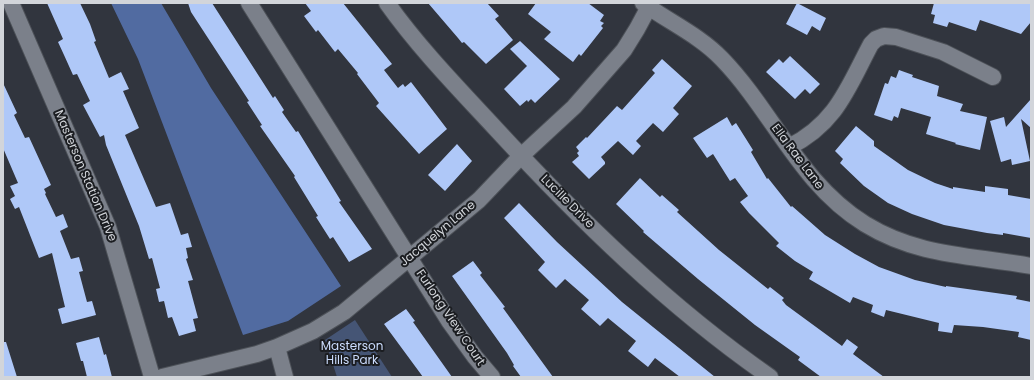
<!DOCTYPE html>
<style>
body{margin:0}
#map{position:relative;width:1034px;height:380px;overflow:hidden;background:#31353e;font-family:Poppins,sans-serif}
canvas{display:block}
.frame{position:absolute;inset:0;border:4px solid #d2d5da;pointer-events:none}
</style>
<div id="map">
<canvas width="1034" height="380"></canvas>
<div class="frame"></div>
</div>
<script>
const context = document.querySelector('canvas').getContext('2d');
context.lineJoin = 'round';
function fillPath(path, color) { context.fillStyle = color; context.fill(path, 'evenodd'); }
function trace(path, color, width, dash) { context.strokeStyle = color; context.lineWidth = width; context.lineCap = dash ? 'butt' : 'round'; context.setLineDash(dash || []); context.stroke(path); }
function write(font, color, halo, rows, align = 'center') {
  context.font = font + ' Poppins,sans-serif'; context.lineWidth = 4; context.setLineDash([]); context.textBaseline = 'middle'; context.strokeStyle = halo; context.fillStyle = color; for (const [text, x, y, turn = 0] of rows) {
    context.save(); context.translate(x, y); context.rotate((+turn || 0) * Math.PI / 180); context.textAlign = isNaN(turn) ? turn : align; if (halo) context.strokeText(text, 0, 0); context.fillText(text, 0, 0); context.restore();
  }
}
const green = new Path2D(`
 M355,320l37,57h-55l-12,-37z`);
const forest = new Path2D(`
 M111,3h50l50,85 130,198 -53,35 -45,14 -105,-276z`);
const building = new Path2D(`
 M47,3h33l10,21 6,17 -2,1 15,36 12,-6 8,17 -6,2 16,37 -14,7 31,72 14,-4 11,32 7,-2 4,14 -6,1 2,10 -2,1 7,21 -5,1 10,37 -5,1 3,12 -17,5 -7,-19 -4,1 -4,-17 -5,1 -3,-13 4,-1 -8,-30 -3,1 -10,-33 -33,-81 -2,-10 -4,2 -17,-32 7,-4 -13,-27 -4,1 -9,-20 -6,-13 5,-3z
 M188,3h24l61,95 2,-2 9,14 -2,2 14,20 2,-1 43,70 -2,1 33,47 -23,13 -16,-25 -3,2 -14,-22 2,-1 -24,-39 1,-1 -35,-50 2,-1 -15,-23 2,-1 -58,-89z
 M305,3h38l49,61 -8,6 14,18 5,-4 2,3 6,-5 36,47 -28,25 -43,-48 3,-3 -22,-29 1,-1 -20,-24 -3,3 -17,-22 -2,2 -12,-16 7,-5z
 M428,3h59l12,13 -4,3 18,21 -27,24 -22,-22 -2,1 -4,-5z
 M536,3h52l16,12 -4,6 4,2 -3,3 2,2 -22,28 -2,-2 -6,8 -29,-23 7,-7 -23,-18z
 M797,3l29,15 -6,13 -8,-5 -5,9 -21,-11z
 M934,3h97v19l-10,12 -41,-14 -4,11 -27,-9 -2,5 -14,-4 2,-8 -4,-1z
 M520,41l40,38 -25,24 -4,-4 -3,3 -1,-2 -7,6 -16,-17 23,-23 -17,-17z
 M790,56l30,28 -10,10 -5,-5 -10,10 -29,-27 13,-13 4,4z
 M662,59l30,27 -19,22 6,6 -16,18 -10,-9 -17,18 5,5 -8,9 -15,-14 -17,16 4,5v2l-16,15 -17,-17 7,-6 -2,-3 2,-2 -3,-4 10,-10 1,1 30,-32 5,4 33,-37 -3,-3z
 M899,70l14,5 -1,2 27,9 -2,10 26,8 -3,7 27,6 -7,33 -25,-6 1,-1 -30,-9 5,-17 -30,-9 -3,10 -4,-2 -2,5 -18,-6 11,-32 3,1 3,-8 5,2z
 M3,83l14,30 -3,2 11,23 4,-1 22,48 -7,4 2,4 -1,1 11,23 7,-3 5,13 -8,4 11,28 8,-2 4,14 -4,1 8,30 5,-1 4,14 -34,9 -4,-15 7,-2 -13,-54 -13,5 -20,-51 -4,2 -5,-10 5,-3 -5,-10 8,-3 -15,-35z
 M1031,99v29l-10,-9 9,42 -18,4 -1,-6 -10,3 -11,-41 14,-4 2,10z
 M727,117l5,9 4,-3 17,27 -2,2 16,27 1,-1 23,29 1,-1 33,29 30,19 24,13 36,13 31,7v-1l71,10 -1,3 15,3v38l-13,-3 1,-5 -36,-5 -29,-2 -2,8 -14,-2 1,-8 -53,-13 -2,7 -13,-5 2,-7 -20,-8 -3,6 -41,-24 4,-7 -18,-11 -19,-15 3,-3 -30,-30 -9,-11 8,-6 -13,-18 -5,3 -17,-27 -6,4 -14,-20z
 M856,126l18,15v5l34,24 27,13 18,6v-2l32,5v-6l23,3v6l23,4v39l-28,-5v2l-16,-2 -43,-8 -32,-11 -24,-11 -24,-17 -24,-23 3,-4 -8,-8z
 M457,144l15,17 -27,30 -17,-16z
 M640,178l20,19 2,-2 17,15 -2,2 42,38 49,39 2,-2 14,11 -2,2 4,5 56,41 5,-7 11,8 -5,7 31,23h-63l-23,-17 2,-3 -45,-32 -57,-46 -55,-47 1,-1 -28,-27z
 M519,203l38,39 65,60 93,75h-35l-25,-19 -7,9 -20,-16 8,-10 -28,-23 -8,8 -19,-17 8,-9 -24,-21 -9,9 -18,-18 7,-8 -41,-44z
 M473,261l9,12 -2,2 25,32 -2,1 50,69h-32l-8,-11 1,-1 -7,-12 -55,-77z
 M406,309l9,12 -2,1 39,55h-29l-39,-53z
 M99,337l5,18 2,-1 6,23h-25l-4,-16h-2l-5,-18z
 M3,342h3l11,35h-14z`);
const minor = new Path2D(`
 M11,3l97,224 44,150
 M249,3l200,318 26,36 17,20
 M387,3c32,45 71,85 109,126 83,90 173,178 274,248
 M643,3c26,19 56,32 79,56 52,54 77,124 143,165 54,33 107,31 166,42
 M789,147c48,-24 59,-60 82,-103l5,-5 8,-3 12,1 47,15 50,25
 M277,347l8,30
 M162,377l95,-23 20,-7 36,-16 31,-19 135,-112 42,-44 53,-49 50,-57 13,-21 14,-26`);
const streetNames = [
 ["Ella Rae Lane",797,157,53],
 ["Masterson Station Drive",85,176,67],
 ["Lucille Drive",567,202,45],
 ["Jacquelyn Lane",438,234,-40],
 ["Furlong View Court",450,318,56]
];
const parkNames = [
 ["Masterson",352,347],
 ["Hills Park",352,361]
];
fillPath(green, '#455575');
fillPath(forest, '#516ba1');
fillPath(building, '#afc8f8');
trace(minor, '#4d5158', 18);
trace(minor, '#7b808a', 16);
write('12px', '#d2d5da', '#1b1d21', streetNames);
write('12px', '#cbdcfd', '#1b1d21', parkNames);
</script>
